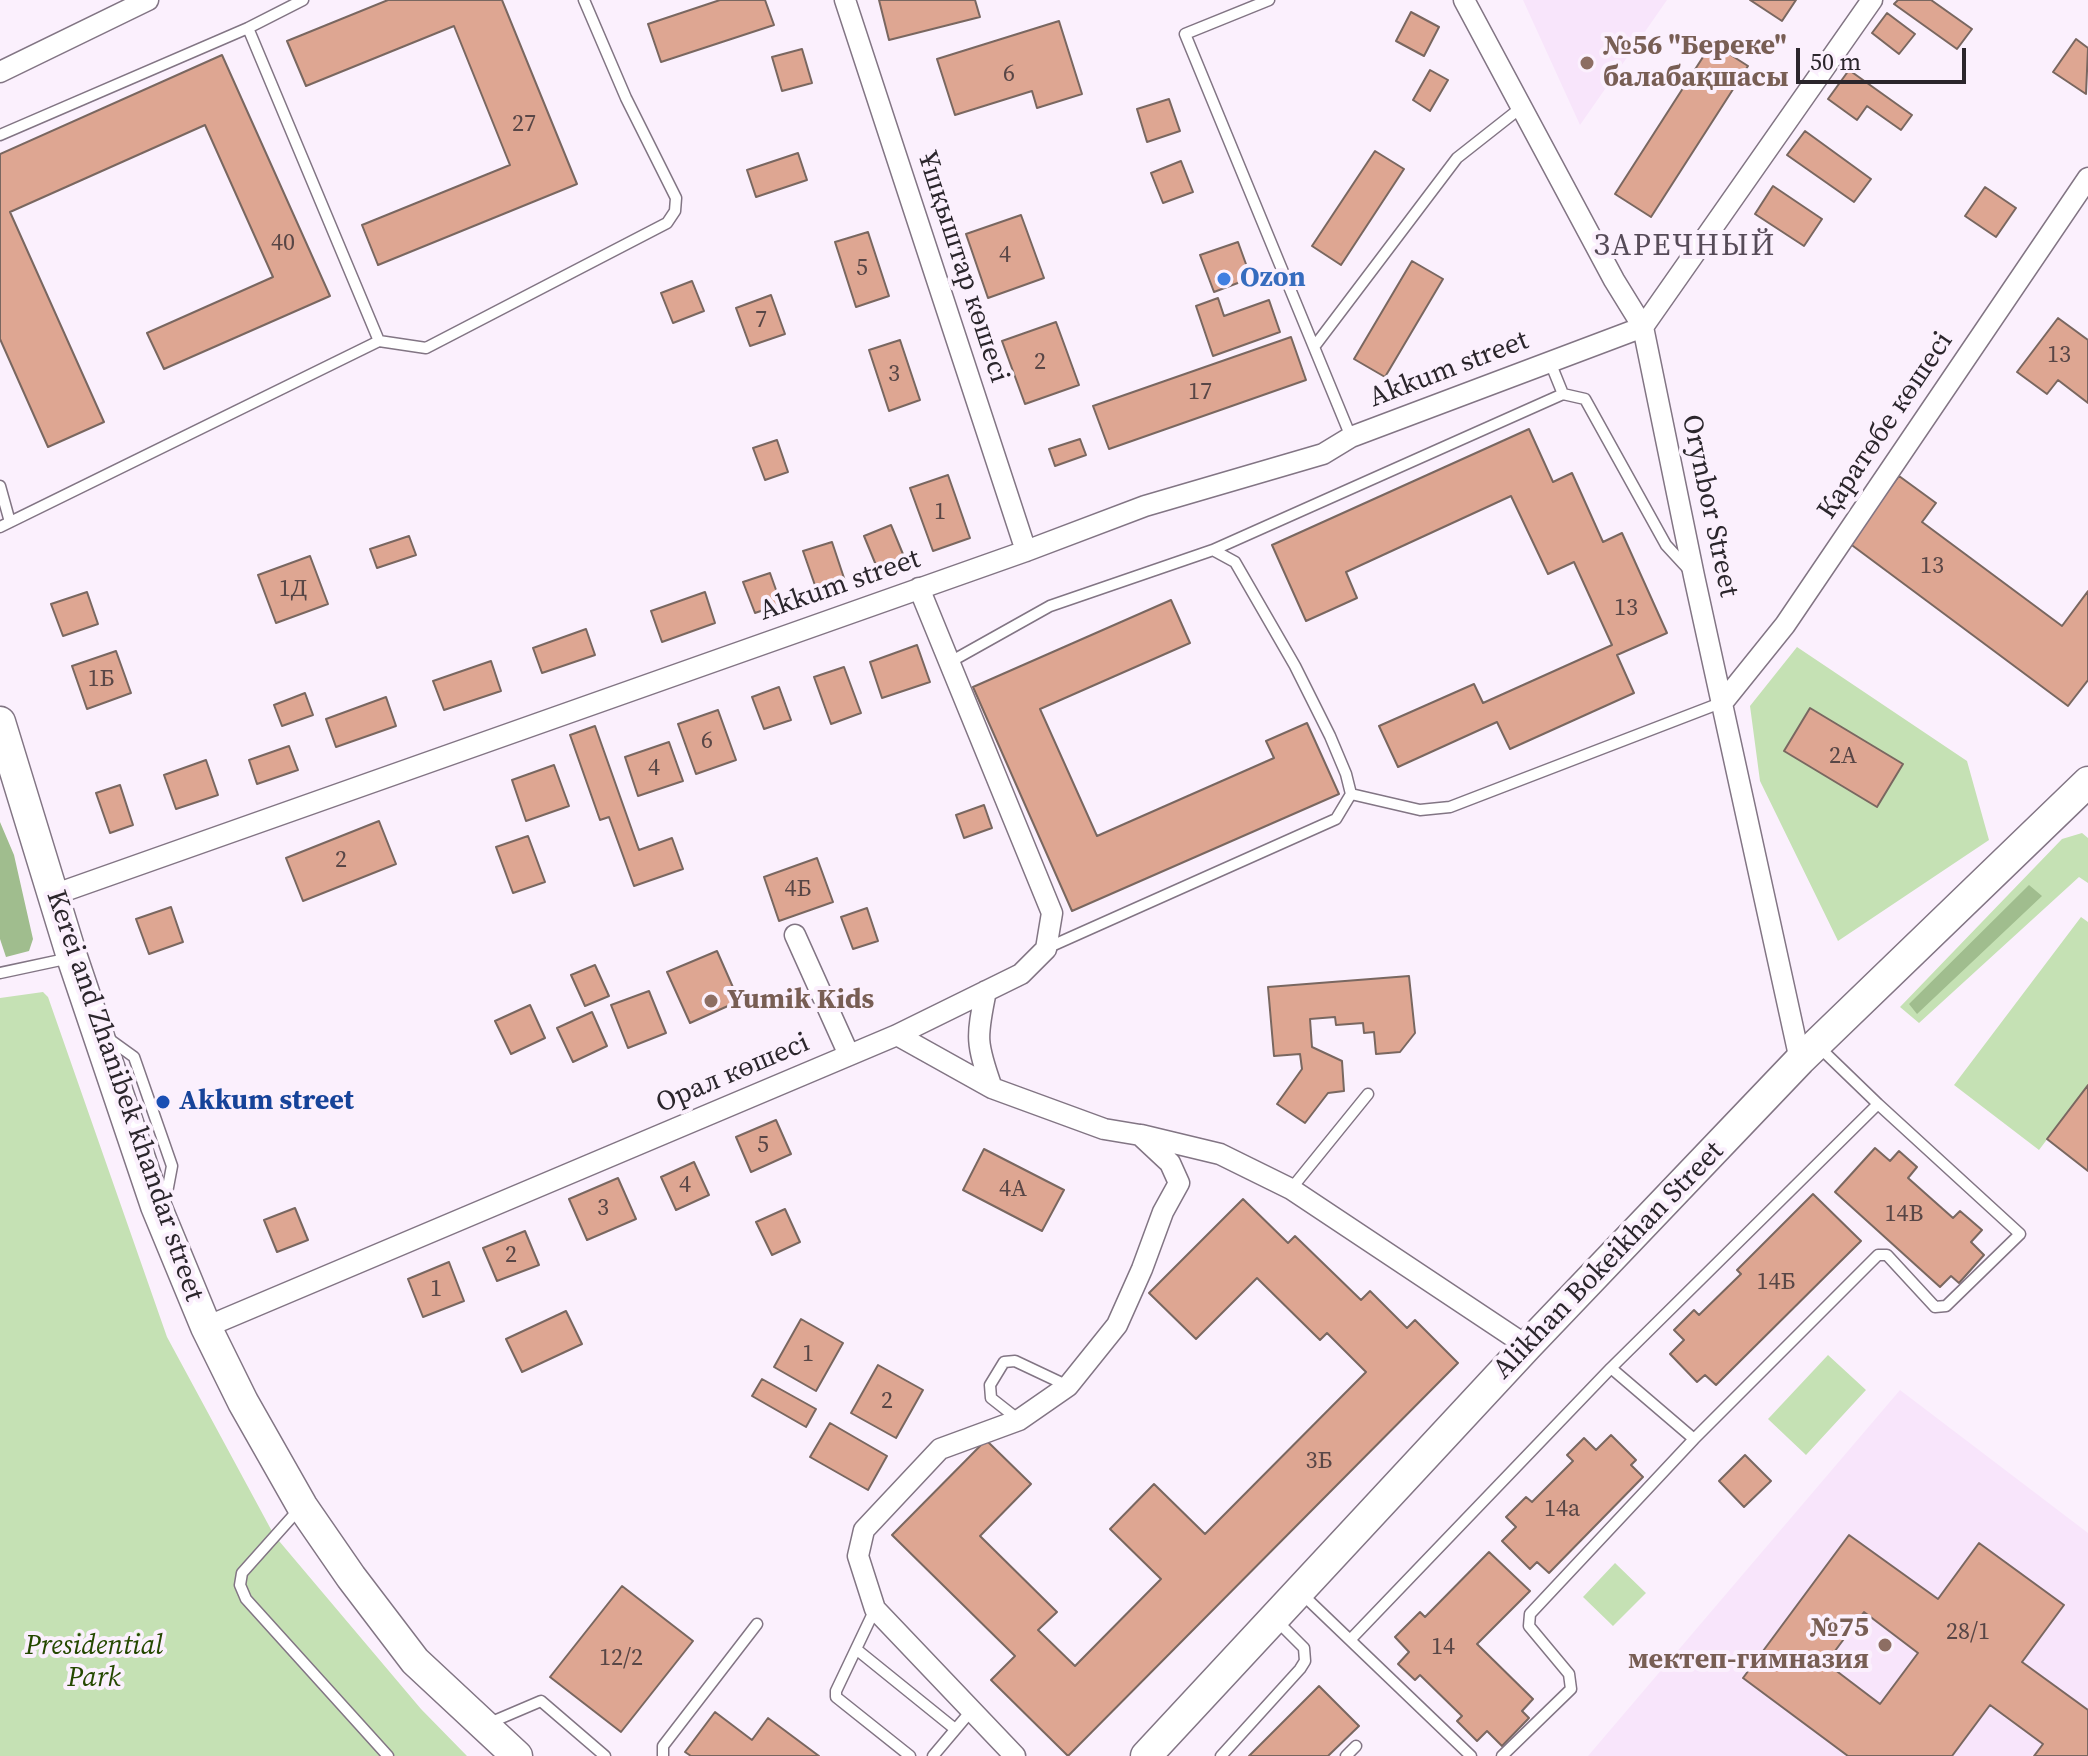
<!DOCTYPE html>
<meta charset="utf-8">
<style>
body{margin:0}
#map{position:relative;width:2088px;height:1756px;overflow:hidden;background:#fbf0fd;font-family:"Source Serif 4",serif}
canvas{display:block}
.scale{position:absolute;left:1796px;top:48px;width:170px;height:36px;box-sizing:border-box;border:4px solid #2b262c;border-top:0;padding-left:10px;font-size:24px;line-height:28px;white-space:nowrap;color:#2b262c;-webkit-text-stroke:6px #fbf0fd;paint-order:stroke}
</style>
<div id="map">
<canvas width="2088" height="1756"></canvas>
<div class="scale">50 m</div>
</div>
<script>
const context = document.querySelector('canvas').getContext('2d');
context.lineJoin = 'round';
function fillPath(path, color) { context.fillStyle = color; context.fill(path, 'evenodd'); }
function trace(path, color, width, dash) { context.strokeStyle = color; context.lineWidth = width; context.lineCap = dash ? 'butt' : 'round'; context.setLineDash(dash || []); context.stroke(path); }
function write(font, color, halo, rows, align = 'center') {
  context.font = font + ' "Source Serif 4",serif'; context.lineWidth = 8; context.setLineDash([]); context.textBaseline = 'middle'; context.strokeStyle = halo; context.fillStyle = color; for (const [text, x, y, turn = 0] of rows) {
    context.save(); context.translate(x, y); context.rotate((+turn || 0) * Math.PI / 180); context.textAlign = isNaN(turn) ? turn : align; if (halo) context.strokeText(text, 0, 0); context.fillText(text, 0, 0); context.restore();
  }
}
const built = new Path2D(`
 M1523,0h144l-87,125z
 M1900,1390l188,143v223h-500z`);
const green = new Path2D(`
 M1797,647l170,114 22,79 -151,101 -78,-160 -10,-75z
 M2082,833l6,5v45l-9,-6 -160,146 -19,-16 162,-168z
 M2081,917l7,5v163l-49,65 -85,-65z
 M43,992l5,5 119,340 107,198 147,174 46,47h-467v-758z
 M1828,1355l38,35 -60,65 -38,-36z
 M1615,1563l31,30 -33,33 -30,-29z`);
const forest = new Path2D(`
 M0,822l14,33 19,84 -4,12 -23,6 -6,-18z
 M2029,885l13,11 -125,118 -8,-10z`);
const building = new Path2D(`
 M388,0h114l75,184 -199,81 -16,-40 148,-60 -56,-139 -148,60 -19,-45z
 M720,0h45l9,25 -113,37 -13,-38z
 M879,0h96l5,17 -91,23z
 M1750,0h46l-14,21z
 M1898,0h33l41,29 -15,20 -63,-45z
 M1411,12l28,15 -15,29 -28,-15z
 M1887,13l28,21 -16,20 -27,-21z
 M1059,21l23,73 -45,14 -5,-17 -77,24 -18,-56z
 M2076,39l12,9 -2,46 -33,-22z
 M1712,43l36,23 -97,151 -36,-23z
 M802,49l10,34 -30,8 -10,-34z
 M222,55l108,241 -166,73 -17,-36 126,-56 -68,-152 -195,87 94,210 -56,25 -48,-108v-185z
 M1430,70l18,10 -18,31 -17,-11z
 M1849,70l63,45 -11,15 -34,-24 -10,14 -29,-21z
 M1169,99l11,32 -33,11 -10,-33z
 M1805,131l66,48 -17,23 -67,-47z
 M1375,151l29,18 -63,96 -29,-19z
 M798,153l9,27 -51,17 -9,-27z
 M1181,161l12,31 -30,11 -12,-30z
 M1773,186l49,33 -18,27 -49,-32z
 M1985,187l31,21 -20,29 -31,-21z
 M1021,215l23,63 -56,20 -22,-64z
 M868,232l21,64 -33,11 -21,-65z
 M1238,242l13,36 -37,14 -14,-37z
 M1412,261l31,18 -58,98 -31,-18z
 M692,281l12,30 -31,12 -12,-30z
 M771,295l14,39 -35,12 -14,-38z
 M1218,298l6,18 45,-16 11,32 -67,24 -17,-50z
 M2058,318l30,22v63l-30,-23 -11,14 -30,-22z
 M1056,322l23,63 -54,19 -23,-63z
 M1291,337l15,43 -197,69 -16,-43z
 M900,340l20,60 -31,11 -20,-61z
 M1529,429l24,53 19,-9 31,69 19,-9 45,100 -50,22 17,38 -124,56 -13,-27 -99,45 -19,-41 95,-42 9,19 129,-58 -38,-83 -26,12 -37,-78 -165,76 11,26 -51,23 -34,-76z
 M1080,439l6,16 -31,11 -6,-17z
 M777,440l11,32 -23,8 -12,-32z
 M948,475l22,63 -37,13 -23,-63z
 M1899,476l37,27 -14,19 140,104 26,-35v89l-20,26 -219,-163z
 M891,525l14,34 -27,11 -14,-34z
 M409,536l7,19 -39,13 -7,-19z
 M832,542l13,39 -28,10 -14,-40z
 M310,556l18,48 -52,19 -18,-48z
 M770,573l11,31 -26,9 -12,-31z
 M87,592l11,32 -35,12 -12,-32z
 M705,592l10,31 -53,19 -11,-31z
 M1171,600l19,43 -150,66 57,127 177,-78 -8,-17 41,-18 32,71 -267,117 -99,-224z
 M586,629l9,26 -53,18 -9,-25z
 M917,645l13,37 -48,16 -12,-36z
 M116,651l15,42 -44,16 -15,-43z
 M491,661l10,30 -57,19 -11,-29z
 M844,667l17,46 -30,11 -17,-47z
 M779,687l12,33 -27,9 -12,-32z
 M305,693l8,22 -31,11 -8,-21z
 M386,697l10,29 -60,21 -10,-28z
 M1810,708l93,56 -26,43 -93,-56z
 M718,710l18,50 -40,14 -18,-50z
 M595,726l44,124 33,-12 11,31 -49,17 -25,-69 -9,3 -30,-85z
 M669,742l14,39 -45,15 -13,-39z
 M289,746l9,24 -41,14 -8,-24z
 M206,760l12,35 -42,14 -12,-34z
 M554,765l15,41 -43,15 -14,-41z
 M120,785l13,40 -23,8 -14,-40z
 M984,805l8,23 -28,10 -8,-23z
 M379,821l17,43 -93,37 -17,-43z
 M528,836l17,46 -32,11 -17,-46z
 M817,858l16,44 -54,19 -15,-44z
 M171,907l12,35 -34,12 -13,-35z
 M867,908l11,33 -25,8 -12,-32z
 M717,951l22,50 -49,22 -23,-51z
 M595,965l14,31 -24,10 -14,-31z
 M1409,976l6,57 -15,19 -24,2 -2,-22 -10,1 -1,-10 -27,2 -1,-8 -25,2 2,28 30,14 2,30 -16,2 -23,30 -28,-19 25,-35 -2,-15 -26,2 -6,-69z
 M649,991l17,42 -38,15 -17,-43z
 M530,1005l15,33 -34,16 -16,-33z
 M592,1012l15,34 -34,16 -16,-34z
 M2088,1085v86l-41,-32z
 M776,1120l15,34 -40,18 -15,-35z
 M1875,1148l15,13 9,-10 18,16 -9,11 45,40 7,-7 22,19 -11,12 13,13 -25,28 -8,-7 -11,11 -105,-95z
 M984,1149l80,41 -22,41 -79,-41z
 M694,1162l15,33 -33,15 -15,-33z
 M618,1178l18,41 -49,21 -18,-41z
 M1813,1194l48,47 -145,144 -11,-10 -8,7 -27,-28 14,-14 -10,-10 20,-20 5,5 42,-41 -4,-4z
 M1243,1199l45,44 7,-7 66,64 9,-9 37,37 8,-8 43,43 -390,393 -77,-76 24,-24 -123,-121 94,-95 45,44 -51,52 77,76 -19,18 37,36 86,-87 -51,-50 44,-45 51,50 161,-162 -39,-39 -7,7 -63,-62 -61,61 -47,-46z
 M295,1208l13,32 -31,12 -13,-32z
 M785,1209l15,33 -28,13 -16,-33z
 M525,1231l14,34 -42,16 -14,-33z
 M449,1262l15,39 -41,16 -15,-38z
 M566,1311l16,33 -60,28 -16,-33z
 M801,1319l42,24 -27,48 -42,-24z
 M878,1365l45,25 -27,48 -45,-25z
 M762,1379l54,30 -10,18 -54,-31z
 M830,1423l57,33 -19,34 -58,-33z
 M1611,1435l25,25 -5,5 12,12 -94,96 -12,-11 -7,7 -28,-28 14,-14 -10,-10 20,-20 6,5 41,-41 -6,-6 17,-17 12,12z
 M1745,1455l26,26 -27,26 -25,-26z
 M1849,1535l89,64 41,-56 85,62 -42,57 66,48v46h-54l9,-12 -53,-39 -38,51h-104l-105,-78zM1864,1612l54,41 -38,51 -54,-41z
 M1489,1552l41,39 -53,53 56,55 -11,12 7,7 -27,28 -15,-15 -10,10 -20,-20 5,-5 -42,-41 -5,5 -17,-16 11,-12 -14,-15 25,-25 5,5z
 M622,1586l71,55 -72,91 -71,-55z
 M1319,1686l40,40 -31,30h-79z
 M715,1712l37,28 16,-22 51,38h-128l-6,-4z`);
const lane = new Path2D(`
 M1269,0l-84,34 166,403
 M0,135l248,-107
 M379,341l47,7 241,-125 8,-12 1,-13 -50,-100 -42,-98
 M1314,347l143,-189 66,-52
 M1550,362l13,32
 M0,486l10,36
 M0,527l379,-186 -131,-313 55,-28
 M1213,550l350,-156 22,5 81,146 24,26
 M950,662l100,-56 163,-56 22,12 60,104 35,70 16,38 5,20 -15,25 -289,129
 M1351,794l69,16 30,-3 273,-105
 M0,973l70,-15
 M109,1039l25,18 38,109 -7,37
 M1819,1047l59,57
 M1291,1189l77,-95
 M1611,1368l83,71
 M1019,1420l-28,-22 -1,-13 14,-23 11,-1 53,25
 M300,1508l-58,65 -2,12 6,14 142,157
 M1302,1594l169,162
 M875,1609l-39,82v6l74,59
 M1350,1640l261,-272 267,-264 142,130 -74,72 -11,1 -48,-52h-9l-184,184 -164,175 -1,12 40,48 2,15 -69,67
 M856,1649l99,80
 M487,1724l54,-23 64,55
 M663,1756v-10l94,-122
 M933,1756l38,-45
 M1221,1756l79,-87 5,-8 -1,-13 -27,-27
 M1346,1756l10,-10`);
const street = new Path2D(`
 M845,0l181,551
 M1464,0l150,280 29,47 51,249 106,484
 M0,72l148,-72
 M1723,702l62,-77 303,-447
 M53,895l973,-344 119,-45 178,-52 28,-17 292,-110 229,-327
 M795,935l54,120
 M986,991c-10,47 -10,52 6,97
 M897,1035l95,53 112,41 36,6 30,28 9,20 -16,29 -21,57 -25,56 -49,61 -49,34 -79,29 -76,81 -6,26 17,53 140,147
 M1141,1135l79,19 71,35 236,157
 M206,1327l691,-292 124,-61 25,-25 6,-36 -133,-325`);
const secondary = new Path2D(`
 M0,722l72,235 84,249 50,121 37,75 59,104 49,71 64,84 102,95
 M1146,1756l381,-410 273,-286 288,-278`);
const markers = [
 [1587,63,8,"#8d6e63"],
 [1224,279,8,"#3f7fe0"],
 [711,1001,8,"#8d6e63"],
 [163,1102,8,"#1a4fb4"],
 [1885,1645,8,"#8d6e63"]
];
const numberNames = [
 ["6",1009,75],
 ["27",524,125],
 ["40",283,244],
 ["4",1005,256],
 ["5",862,269],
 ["7",761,321],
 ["13",2059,356],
 ["2",1040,363],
 ["3",894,375],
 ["17",1200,393],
 ["1",940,513],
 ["13",1932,567],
 ["1Д",293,590],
 ["13",1626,609],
 ["1Б",101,680],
 ["6",707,742],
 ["2А",1843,757],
 ["4",654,769],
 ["2",341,861],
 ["4Б",798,890],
 ["5",763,1146],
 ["4",685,1186],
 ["4А",1013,1190],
 ["3",603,1209],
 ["14В",1904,1215],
 ["2",511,1256],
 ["14Б",1776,1283],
 ["1",436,1290],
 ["1",808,1355],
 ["2",887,1402],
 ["3Б",1319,1462],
 ["14а",1562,1510],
 ["28/1",1968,1633],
 ["14",1443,1648],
 ["12/2",621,1659]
];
const educationNames = [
 ["№56 \"Береке\"",1603,47],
 ["балабақшасы",1603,79],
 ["Yumik Kids",727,1001],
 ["№75",1869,1629,"right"],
 ["мектеп-гимназия",1869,1661,"right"]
];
const streetNames = [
 ["Ұшқыштар көшесі",962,267,72],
 ["Akkum street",1449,370,-21],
 ["Қаратөбе көшесі",1886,426,-56],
 ["Orynbor Street",1709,506,78],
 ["Akkum street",840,586,-19],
 ["Орал көшесі",733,1074,-23],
 ["Kerei and Zhanibek khandar street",124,1096,71],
 ["Alikhan Bokeikhan Street",1609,1261,-46]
];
const shopNames = [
 ["Ozon",1240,279]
];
const transitNames = [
 ["Akkum street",179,1102]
];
const parkNames = [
 ["Presidential",94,1647],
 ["Park",94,1679]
];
const neighbourhoodNames = [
 ["ЗАРЕЧНЫЙ",1685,247]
];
fillPath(built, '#f8e5fb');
fillPath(green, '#c5e1b4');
fillPath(forest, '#a0bd8e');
fillPath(building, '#dea692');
trace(building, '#796760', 2);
trace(lane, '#827584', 13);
trace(street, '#827584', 23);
trace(secondary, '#827584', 33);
trace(lane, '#fff', 10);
trace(street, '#fff', 20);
trace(secondary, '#fff', 30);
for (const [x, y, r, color] of markers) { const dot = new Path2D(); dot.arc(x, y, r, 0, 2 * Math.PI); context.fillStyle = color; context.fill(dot); trace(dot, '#fbf0fd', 3); }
write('24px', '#584646', null, numberNames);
write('bold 28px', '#785e54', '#fbf0fd', educationNames, 'left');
write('28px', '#2b262c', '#fbf0fd', streetNames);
write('bold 28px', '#366cbe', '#fbf0fd', shopNames, 'left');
write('bold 28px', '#164399', '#fbf0fd', transitNames, 'left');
write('italic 28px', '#254800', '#fbf0fd', parkNames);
context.letterSpacing = '2px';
write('30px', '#564b58', '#fbf0fd', neighbourhoodNames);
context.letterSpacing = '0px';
</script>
